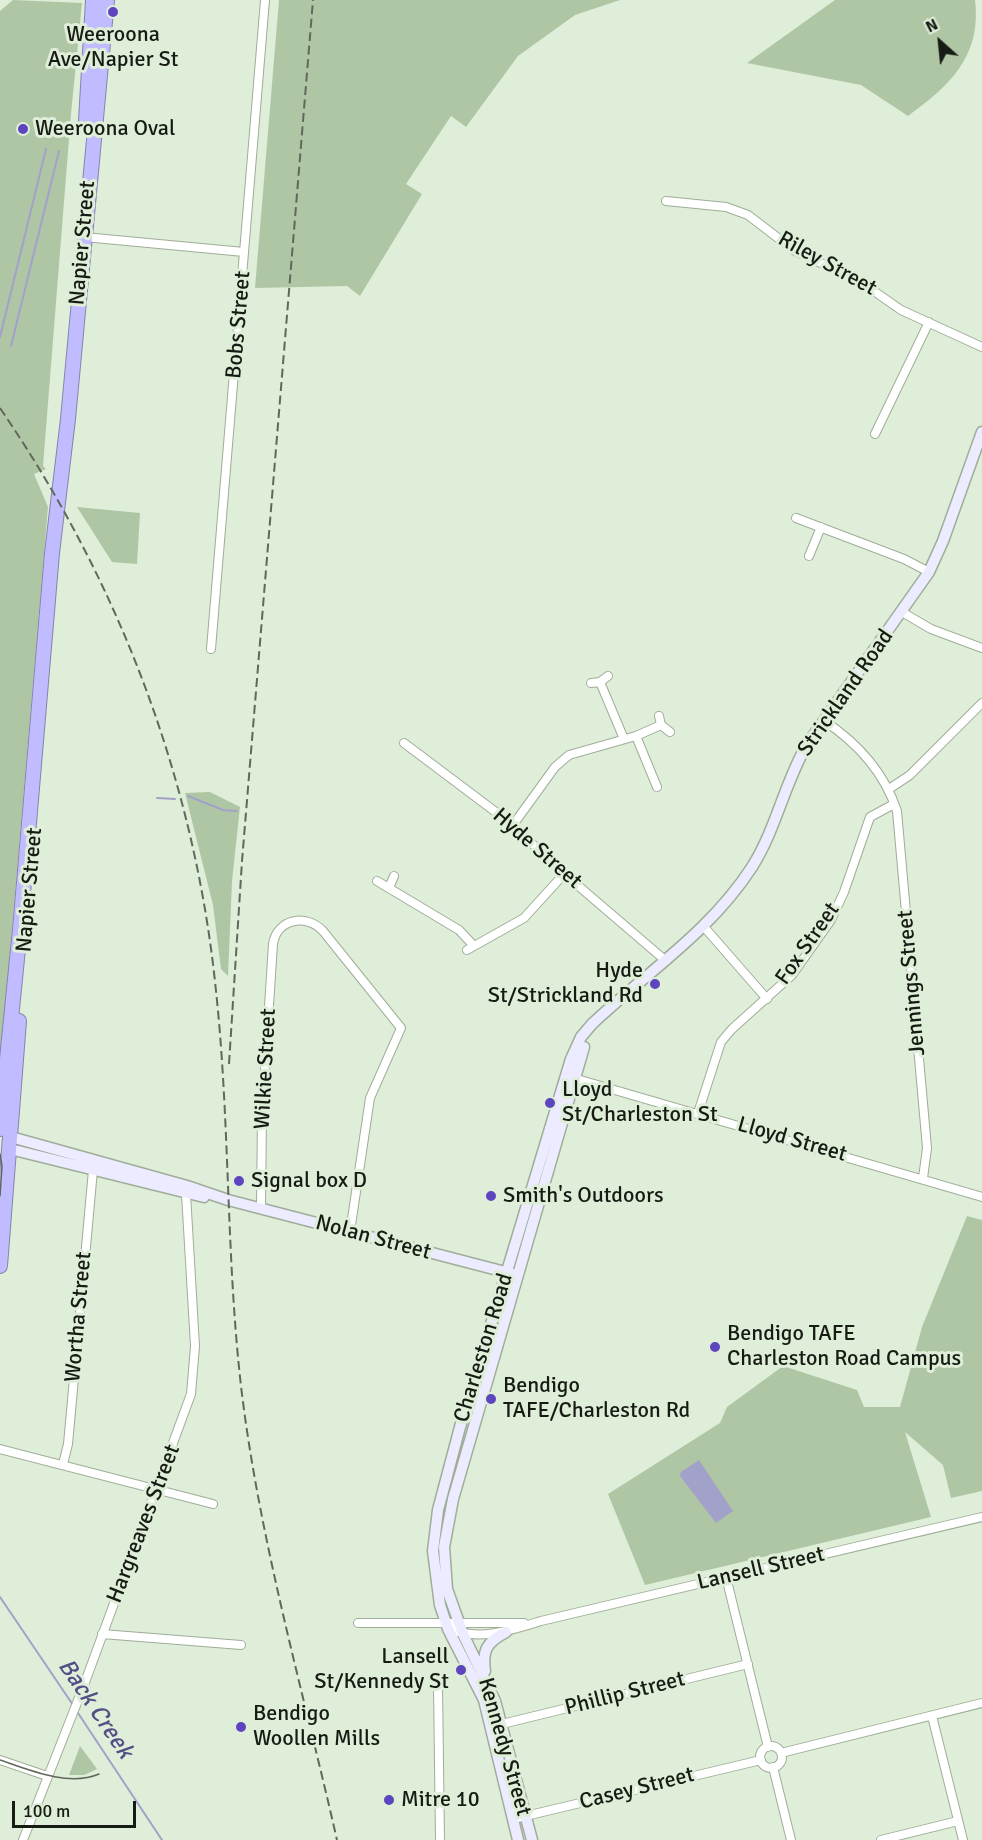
<!DOCTYPE html>
<style>
body{margin:0}
#map{position:relative;width:982px;height:1840px;overflow:hidden;background:#dfeed8;font-family:Signika,sans-serif}
canvas{display:block}
.north{position:absolute;left:910px;top:12px;width:60px;height:60px;-webkit-text-stroke:4px #dfeed8;paint-order:stroke;rotate:333deg;font-size:16px;font-weight:700;line-height:24px;text-align:center;color:#161b13}
.north::after{content:'';display:block;margin:auto;width:21px;height:27px;background:#161b13;clip-path:polygon(50% 0,100% 100%,50% 72%,0 100%)}
.scale{position:absolute;left:12px;top:1801px;width:124px;height:27px;box-sizing:border-box;border:3px solid #161b13;border-top:0;padding-left:8px;font-size:18px;line-height:21px;white-space:nowrap;color:#161b13;-webkit-text-stroke:4px #dfeed8;paint-order:stroke}
</style>
<div id="map">
<canvas width="982" height="1840"></canvas>
<div class="north">N</div>
<div class="scale">100 m</div>
</div>
<script>
const context = document.querySelector('canvas').getContext('2d');
context.lineJoin = 'round';
function fillPath(path, color) { context.fillStyle = color; context.fill(path, 'evenodd'); }
function trace(path, color, width, dash) { context.strokeStyle = color; context.lineWidth = width; context.lineCap = dash ? 'butt' : 'round'; context.setLineDash(dash || []); context.stroke(path); }
function write(font, color, halo, rows, align = 'center') {
  context.font = font + ' Signika,sans-serif'; context.lineWidth = 6; context.setLineDash([]); context.textBaseline = 'middle'; context.strokeStyle = halo; context.fillStyle = color; for (const [text, x, y, turn = 0] of rows) {
    context.save(); context.translate(x, y); context.rotate((+turn || 0) * Math.PI / 180); context.textAlign = isNaN(turn) ? turn : align; if (halo) context.strokeText(text, 0, 0); context.fillText(text, 0, 0); context.restore();
  }
}
const green = new Path2D(`
 M13,0l69,3 -11,111 -28,352 3,3 -12,5 14,33 -48,563v-1059z
 M279,0h341l-45,15 -57,41 -52,71 -15,-11 -45,68 16,10 -62,102 -13,-10 -92,2z
 M835,0h140c7,57 -27,87 -67,116l-47,-31 -114,-22z
 M77,507l63,6 -3,51 -25,-2z
 M210,792l30,15 -8,74 -4,95 -7,-7 -8,-64 -28,-112z
 M967,1216l15,4v271l-31,7 -8,-33 -38,-33 26,85 -286,68 -37,-91 112,-71 7,-16 56,-41 74,24 7,17h36l22,-80z
 M80,1746l17,23 -13,6h-15z`);
const water = new Path2D(`
 M699,1460l34,51 -17,12 -36,-47 1,-4z`);
const stream = new Path2D(`
 M0,337l46,-188
 M11,346l48,-195
 M188,796l35,14 14,1
 M157,798l18,1
 M0,1597l73,108
 M76,1710l86,130`);
const street = new Path2D(`
 M666,201l60,6 22,8 47,36 66,31 40,28 81,37
 M84,237l160,15
 M875,434l54,-112
 M796,518l108,41 25,13
 M809,556l12,-29
 M902,612l29,17 51,19
 M211,649l54,-649
 M600,682l24,57
 M591,683l9,-1 8,-6
 M659,716l2,9 9,7
 M823,720c35,23 61,52 74,91l30,337 -4,30
 M636,736l21,51
 M404,743l109,82 41,40 112,96
 M889,789l21,-14 72,-72
 M513,825l42,-58 14,-12 67,-19 25,-11
 M377,881l82,49 15,16
 M389,888l5,-12
 M705,928l62,71
 M467,950l57,-32 40,-44
 M570,1077l412,120
 M698,1113l23,-71 11,-13 60,-54 39,-55 13,-28 26,-75 24,-13
 M261,1208l1,-94 11,-170c4,-25 33,-31 50,-13l78,97 -31,70 -20,134
 M0,1449l213,55
 M63,1464l5,-20 25,-274
 M726,1577l42,170
 M358,1623h166
 M448,1629c32,12 61,2 93,-8l441,-104
 M102,1634l139,11
 M438,1686l2,154
 M932,1716l31,124
 M502,1724l246,-60
 M760 1757a11 11 0 1 1 22 0a11 11 0 1 1-22 0Z
 M781,1753l201,-50
 M0,1760l47,16
 M773,1767l18,73
 M513,1819l248,-59
 M23,1840l61,-155 107,-291 4,-48 -9,-152
 M881,1840l77,-19`);
const secondary = new Path2D(`
 M11,1137l176,49 41,14 285,74
 M10,1149l194,48
 M485,1671c-3,-21 2,-29 21,-39
 M518,1840l-34,-140 -36,-71 -8,-24 -7,-54 5,-41 22,-83 111,-368 10,-22 11,-13c55,-52 118,-92 160,-157 24,-38 32,-82 54,-121l123,-174 14,-31 39,-109
 M532,1840l-37,-139 -32,-67 -16,-45 -3,-42 9,-48 131,-452`);
const highway = new Path2D(`
 M86,121l7,-121
 M0,1129l20,-200 32,-376 16,-134 39,-419
 M0,1266l19,-245`);
const tram = new Path2D(`
 M0,1154l2,12 -2,30
 M0,1760c29,10 69,27 99,14`);
const rail = new Path2D(`
 M0,408c119,174 195,373 216,583 14,131 10,264 25,395 18,153 62,304 96,454
 M229,1064l13,-203 71,-861`);
const markers = [
 [113,12,6,"#5c45be"],
 [23,129,6,"#5c45be"],
 [655,984,6,"#5c45be"],
 [550,1103,6,"#5c45be"],
 [239,1181,6,"#5c45be"],
 [491,1196,6,"#5c45be"],
 [715,1347,6,"#5c45be"],
 [491,1399,6,"#5c45be"],
 [461,1670,6,"#5c45be"],
 [241,1727,6,"#5c45be"],
 [389,1800,6,"#5c45be"]
];
const poiNames = [
 ["Weeroona",113,35,"center"],
 ["Ave/Napier St",113,60,"center"],
 ["Weeroona Oval",35,129],
 ["Hyde",643,971,"right"],
 ["St/Strickland Rd",643,996,"right"],
 ["Lloyd",562,1090],
 ["St/Charleston St",562,1115],
 ["Signal box D",251,1181],
 ["Smith's Outdoors",503,1196],
 ["Bendigo TAFE",727,1334],
 ["Charleston Road Campus",727,1359],
 ["Bendigo",503,1386],
 ["TAFE/Charleston Rd",503,1411],
 ["Lansell",449,1657,"right"],
 ["St/Kennedy St",449,1682,"right"],
 ["Bendigo",253,1714],
 ["Woollen Mills",253,1739],
 ["Mitre 10",401,1800]
];
const streetNames = [
 ["Napier Street",83,243,-85],
 ["Riley Street",827,264,29],
 ["Bobs Street",239,325,-85],
 ["Strickland Road",846,693,-55],
 ["Hyde Street",537,849,41],
 ["Napier Street",30,890,-85],
 ["Fox Street",808,944,-55],
 ["Jennings Street",912,983,-95],
 ["Wilkie Street",266,1069,-87],
 ["Lloyd Street",792,1140,16],
 ["Nolan Street",373,1238,15],
 ["Wortha Street",79,1317,-85],
 ["Charleston Road",484,1348,-73],
 ["Hargreaves Street",144,1524,-69],
 ["Lansell Street",761,1569,-13],
 ["Phillip Street",625,1694,-14],
 ["Kennedy Street",504,1747,74],
 ["Casey Street",637,1789,-14]
];
const waterNames = [
 ["Back Creek",95,1709,56]
];
fillPath(green, '#afc6a5');
fillPath(water, '#a2a1ca');
trace(stream, '#a2a1ca', 2);
trace(street, '#9fad99', 10);
trace(secondary, '#9fad99', 13);
trace(highway, '#8484ac', 16);
trace(street, '#fff', 8);
trace(secondary, '#ecebff', 10);
trace(highway, '#c0bcff', 14);
trace(tram, '#60685b', 1.5);
trace(rail, '#60685b', 2, [9, 4.5]);
for (const [x, y, r, color] of markers) { const dot = new Path2D(); dot.arc(x, y, r, 0, 2 * Math.PI); context.fillStyle = color; context.fill(dot); trace(dot, '#dfeed8', 2); }
write('22px', '#161b13', '#dfeed8', poiNames, 'left');
write('22px', '#161b13', '#dfeed8', streetNames);
write('italic 24px', '#534e86', '#dfeed8', waterNames);
</script>
